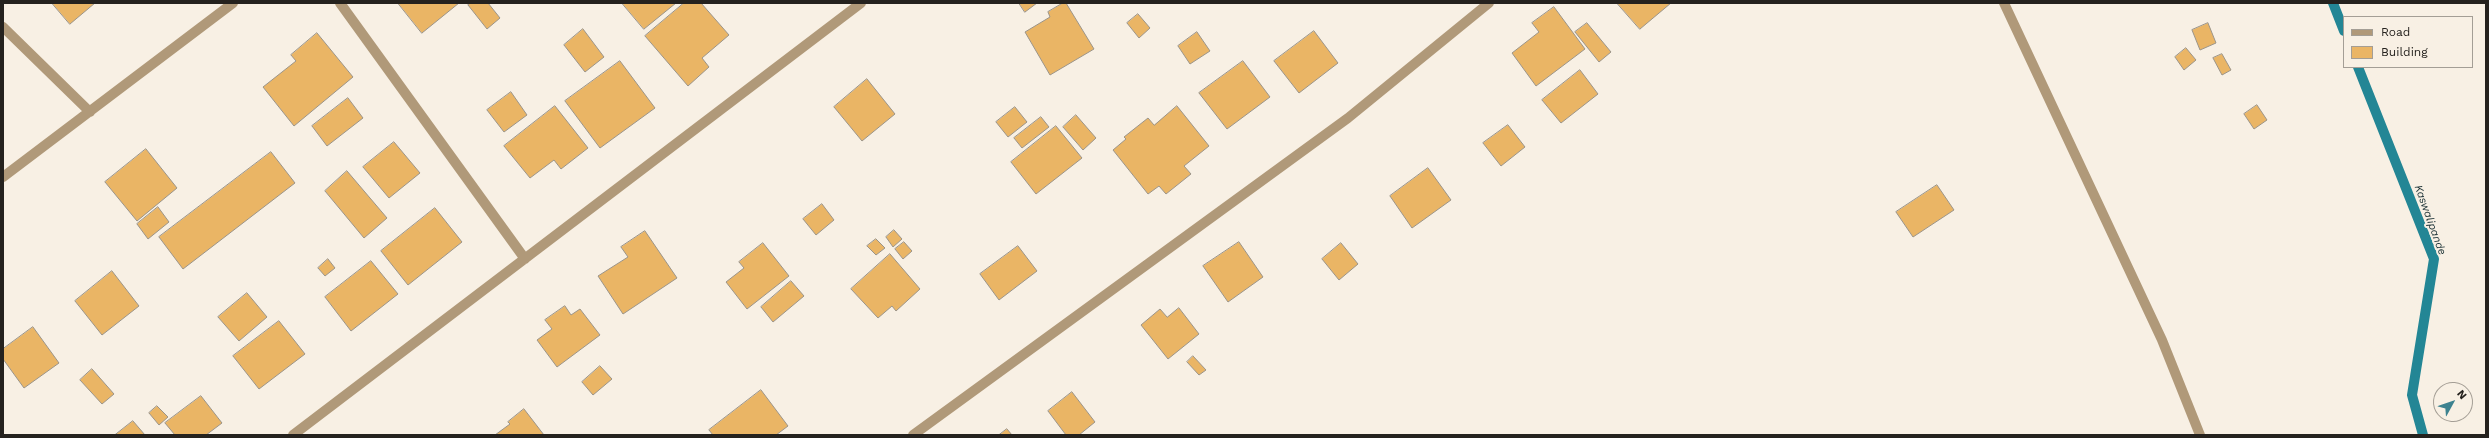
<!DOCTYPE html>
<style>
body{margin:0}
#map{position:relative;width:2489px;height:438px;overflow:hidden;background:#f8f0e4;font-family:"Work Sans",sans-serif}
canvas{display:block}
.frame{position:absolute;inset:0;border:4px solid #25221e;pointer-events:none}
.legend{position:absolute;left:2343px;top:16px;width:130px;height:52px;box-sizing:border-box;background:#f8f0e4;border:1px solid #a49e95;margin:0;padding:5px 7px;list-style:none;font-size:12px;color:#25221e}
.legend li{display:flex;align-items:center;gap:8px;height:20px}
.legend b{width:20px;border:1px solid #a49e95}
.north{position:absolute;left:2433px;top:382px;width:40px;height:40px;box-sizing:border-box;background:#f8f0e4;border:1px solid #a49e95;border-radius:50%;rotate:50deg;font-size:11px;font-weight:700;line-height:16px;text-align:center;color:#25221e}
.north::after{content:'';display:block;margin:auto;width:14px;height:18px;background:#3d828f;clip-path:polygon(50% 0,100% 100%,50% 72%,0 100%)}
</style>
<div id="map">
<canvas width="2489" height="438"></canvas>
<div class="frame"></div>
<ul class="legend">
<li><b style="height:5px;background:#b09979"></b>Road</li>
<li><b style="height:11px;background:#eab565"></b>Building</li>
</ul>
<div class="north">N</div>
</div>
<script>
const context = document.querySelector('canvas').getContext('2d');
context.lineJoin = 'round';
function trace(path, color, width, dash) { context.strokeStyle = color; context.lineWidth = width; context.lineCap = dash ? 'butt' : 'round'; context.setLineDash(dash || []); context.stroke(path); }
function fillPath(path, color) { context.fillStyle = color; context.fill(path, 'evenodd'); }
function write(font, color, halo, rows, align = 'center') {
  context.font = font + ' "Work Sans",sans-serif'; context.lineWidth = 4; context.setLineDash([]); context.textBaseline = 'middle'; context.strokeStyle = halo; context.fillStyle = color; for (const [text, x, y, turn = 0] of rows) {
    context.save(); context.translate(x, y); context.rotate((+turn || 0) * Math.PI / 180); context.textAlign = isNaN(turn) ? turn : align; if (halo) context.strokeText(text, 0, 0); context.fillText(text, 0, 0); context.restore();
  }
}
const stream = new Path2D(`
 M2333,3l11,28
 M2358,67l76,192 -22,136 11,40`);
const building = new Path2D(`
 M52,3h43l-25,21z
 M398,3h61l-37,30z
 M471,3h17l12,15 -13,11 -19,-24z
 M622,3h54l-32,26z
 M684,3h17l28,32 -27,23 7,9 -21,19 -43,-50z
 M1019,3h18l-12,9z
 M1063,3h3l28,46 -44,26 -25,-43 25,-15 -2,-5z
 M1617,3h54l-31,26z
 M1554,7l31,42 -49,37 -24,-33 27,-21 -7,-9z
 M1138,14l12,14 -11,10 -12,-15z
 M1587,23l24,29 -12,10 -24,-30z
 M2208,23l8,20 -16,7 -8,-20z
 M583,29l21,28 -19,15 -21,-27z
 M1314,31l24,32 -39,30 -25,-32z
 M1197,32l13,19 -20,13 -12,-18z
 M317,33l36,44 -59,49 -31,-39 33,-26 -5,-6z
 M2186,48l10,12 -12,10 -9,-13z
 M2222,54l9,16 -9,5 -9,-17z
 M620,61l35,47 -55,40 -35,-47z
 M1243,61l27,36 -43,32 -28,-36z
 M1580,70l18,24 -37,29 -19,-23z
 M867,79l28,35 -33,27 -28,-34z
 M511,92l16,23 -23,17 -17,-22z
 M348,98l15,20 -36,28 -15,-20z
 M2257,105l10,15 -13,9 -10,-15z
 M555,106l33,42 -27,21 -7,-9 -24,18 -26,-32z
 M1177,106l32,40 -25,20 7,8 -25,20 -7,-8 -11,8 -35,-44 13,-11 -2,-2 24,-19 6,7z
 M1015,107l12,15 -19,15 -12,-15z
 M1076,115l20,23 -13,12 -20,-23z
 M1041,117l8,10 -27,21 -8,-10z
 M1508,125l17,22 -24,19 -18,-23z
 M1056,126l26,32 -46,36 -25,-32z
 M394,142l26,31 -31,25 -26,-31z
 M146,149l31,39 -40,33 -32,-39z
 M271,152l24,31 -112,86 -24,-32z
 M1428,168l23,32 -39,28 -22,-32z
 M347,171l40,47 -23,20 -39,-47z
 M1937,185l17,25 -41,27 -17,-25z
 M822,204l12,16 -18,15 -13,-16z
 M158,207l11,15 -21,17 -11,-15z
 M435,208l27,34 -54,43 -27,-34z
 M894,230l8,9 -9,8 -7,-10z
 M645,231l32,47 -54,36 -25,-38 30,-19 -7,-10z
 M876,239l9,9 -9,7 -9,-9z
 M904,242l8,9 -9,8 -8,-10z
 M1239,242l24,35 -35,25 -25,-36z
 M763,243l26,33 -42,33 -21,-27 18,-14 -5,-6z
 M1341,243l17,21 -19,16 -17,-21z
 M1018,246l19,25 -38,29 -19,-26z
 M890,254l30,35 -24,22 -4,-5 -14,12 -27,-29z
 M328,259l7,9 -10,8 -7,-8z
 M371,261l27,33 -47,37 -26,-34z
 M112,271l27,35 -37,29 -27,-34z
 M791,281l13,15 -31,26 -12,-15z
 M247,293l20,24 -28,24 -21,-24z
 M565,306l6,9 9,-6 20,26 -43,32 -20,-27 15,-11 -7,-9z
 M1179,308l20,26 -31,25 -27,-34 19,-16 7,8z
 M279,321l26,33 -46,35 -26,-33z
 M33,327l26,36 -35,25 -21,-29v-10z
 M1193,356l13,14 -7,5 -12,-13z
 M600,366l12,13 -19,16 -11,-13z
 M92,369l22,25 -12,10 -22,-24z
 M761,390l27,36 -12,9h-63l-4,-5z
 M1072,392l23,30 -16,13h-13l-18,-24z
 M201,396l21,27 -16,12h-31l-10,-12z
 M157,406l11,11 -9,8 -10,-12z
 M524,409l20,26h-49l15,-11 -2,-2z
 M133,421l12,14h-30z
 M1007,429l5,6h-13z`);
const minor = new Path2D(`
 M340,3l185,256
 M2004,3l158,337 38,95
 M3,27l87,85
 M3,177l230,-174
 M293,435l568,-432
 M913,435l435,-317 141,-115`);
const waterNames = [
 ["Kaswalipande",2430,220,70]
];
trace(stream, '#238695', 10);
fillPath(building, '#eab565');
trace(building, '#9b9489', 1);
trace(minor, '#b09979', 10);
write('italic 11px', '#1a3034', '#f8f0e4', waterNames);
</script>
